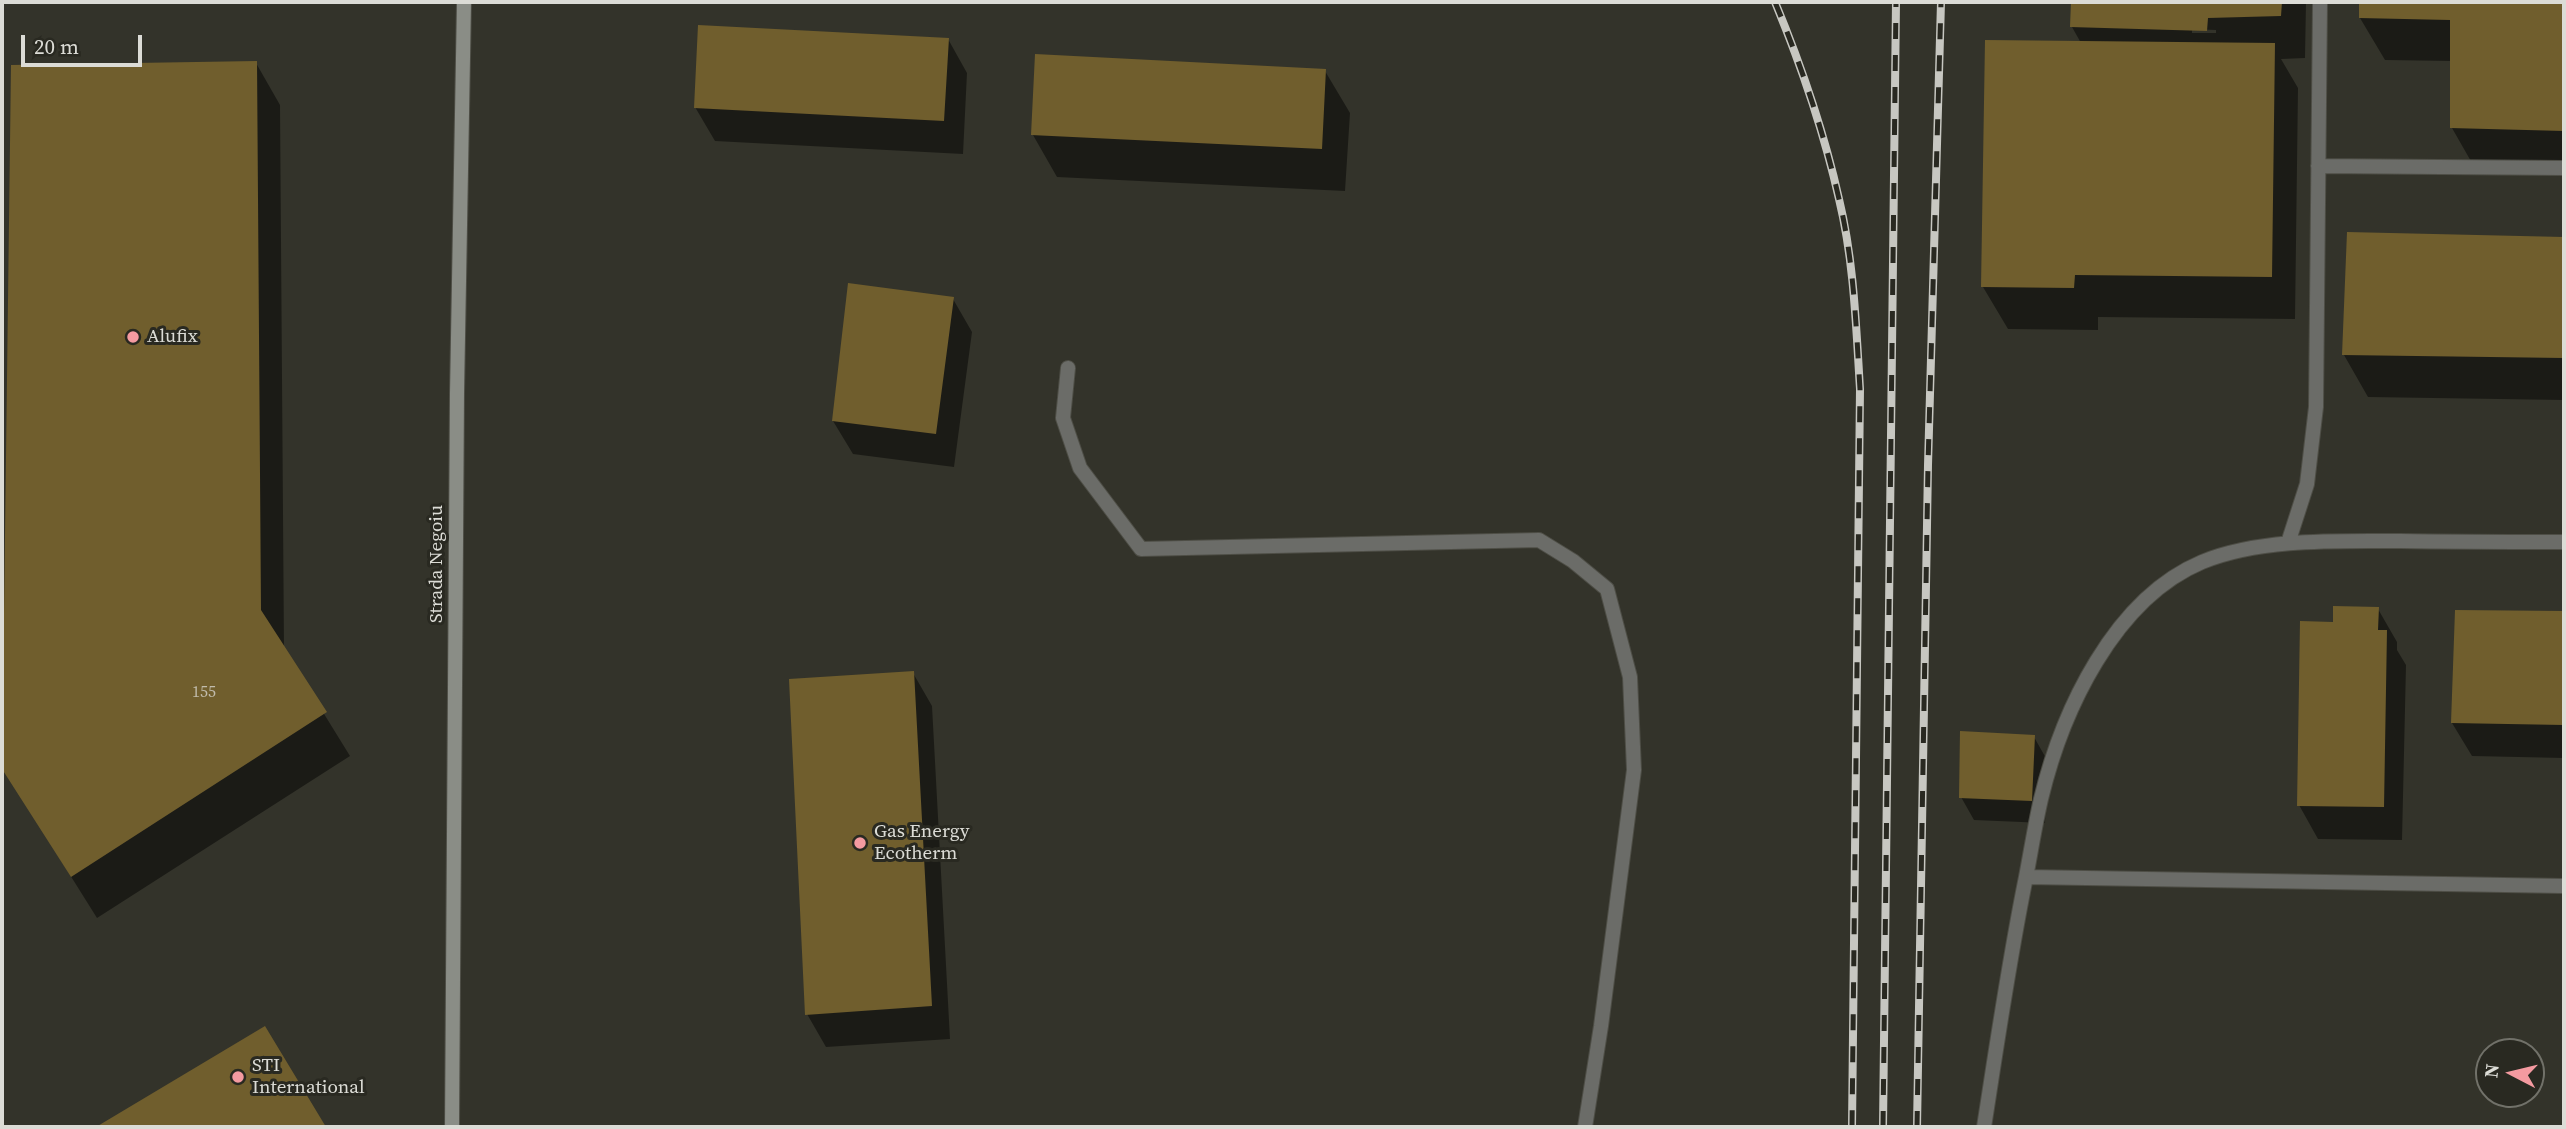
<!DOCTYPE html>
<style>
body{margin:0}
#map{position:relative;width:2566px;height:1129px;overflow:hidden;background:#33332a;font-family:"Source Serif 4",serif}
canvas{display:block}
.frame{position:absolute;inset:0;border:4px solid #dcdcd6;pointer-events:none}
.north{position:absolute;left:2475px;top:1038px;width:70px;height:70px;box-sizing:border-box;background:#292921;border:2px solid #717169;border-radius:50%;rotate:277deg;font-size:19px;font-weight:700;line-height:28px;text-align:center;color:#dcdcd6}
.north::after{content:'';display:block;margin:auto;width:24px;height:32px;background:#f49aa0;clip-path:polygon(50% 0,100% 100%,50% 72%,0 100%)}
.scale{position:absolute;left:21px;top:35px;width:121px;height:32px;box-sizing:border-box;border:4px solid #dcdcd6;border-top:0;padding-left:9px;font-size:21px;line-height:24px;white-space:nowrap;color:#dcdcd6;-webkit-text-stroke:5px #292921;paint-order:stroke}
</style>
<div id="map">
<canvas width="2566" height="1129"></canvas>
<div class="frame"></div>
<div class="north">N</div>
<div class="scale">20 m</div>
</div>
<script>
const context = document.querySelector('canvas').getContext('2d');
context.lineJoin = 'round';
function fillPath(path, color) { context.fillStyle = color; context.fill(path, 'evenodd'); }
function trace(path, color, width, dash) { context.strokeStyle = color; context.lineWidth = width; context.lineCap = dash ? 'butt' : 'round'; context.setLineDash(dash || []); context.stroke(path); }
function write(font, color, halo, rows, align = 'center') {
  context.font = font + ' "Source Serif 4",serif'; context.lineWidth = 6; context.setLineDash([]); context.textBaseline = 'middle'; context.strokeStyle = halo; context.fillStyle = color; for (const [text, x, y, turn = 0] of rows) {
    context.save(); context.translate(x, y); context.rotate((+turn || 0) * Math.PI / 180); context.textAlign = isNaN(turn) ? turn : align; if (halo) context.strokeText(text, 0, 0); context.fillText(text, 0, 0); context.restore();
  }
}
const shadow = new Path2D(`
 M2073,2h233l-1,56 -24,1 17,29 -3,231 -197,-2v13l-90,-1 -25,-42 98,-244 -9,-16zM2192,29l24,1v3h-24z
 M2361,2h203v170l-88,-2 -24,-42v-67l-67,-1 -25,-42z
 M948,39l19,34 -4,81 -248,-13 -20,-34z
 M256,63l24,42 4,544 66,107 -253,162 -94,-150z
 M1325,71l25,42 -5,78 -288,-14 -24,-42z
 M2348,233l216,5v162l-196,-3 -24,-42z
 M953,299l19,33 -18,135 -101,-13 -20,-33z
 M2378,609l19,33v8l9,15 -4,175 -84,-1 -19,-34 35,-181z
 M2457,612l107,1v145l-92,-2 -20,-33z
 M913,673l19,33 18,333 -124,8 -19,-33z
 M2034,737l13,23 -2,63 -71,-3 -13,-23z
 M264,1028l60,99h-224z`);
const building = new Path2D(`
 M2071,2h211l-1,14 -73,2 -1,13 -137,-4z
 M2359,2h205v129l-114,-3v-108l-91,-2z
 M698,25l251,13 -5,83 -250,-13z
 M1985,40l290,3 -3,234 -197,-2 -1,13 -93,-1z
 M1035,54l291,15 -4,80 -291,-14z
 M257,61l4,549 66,102 -256,165 -69,-108 9,-704z
 M2347,232l217,5v121l-222,-3z
 M848,283l106,14 -18,137 -104,-13z
 M2333,606l46,1 -1,23h9l-3,177 -87,-1 3,-185 33,1z
 M2455,610l109,1v114l-113,-2z
 M914,671l18,335 -127,9 -16,-336z
 M1960,731l75,4 -3,66 -73,-3z
 M265,1026l61,101h-230z`);
const service = new Path2D(`
 M2318,166l246,2
 M1068,368l-5,50 17,50 61,81 398,-9 34,21 34,28 23,88 4,93 -33,256 -16,101
 M2288,543l19,-59 9,-77 4,-405
 M2026,877l538,9
 M1984,1127c13,-83 25,-167 42,-250 5,-26 9,-52 15,-78 21,-88 73,-200 161,-237 58,-24 136,-21 198,-21 55,1 110,1 164,1`);
const secondary = new Path2D(`
 M452,1127l5,-734 7,-391`);
const rail = new Path2D(`
 M1775,2c26,63 49,130 64,197 15,62 17,127 21,190l-8,738
 M1883,1127l13,-1125
 M1917,1127l11,-662 13,-463`);
const markers = [
 [133,337,7,"#f49aa0"],
 [860,843,7,"#f49aa0"],
 [238,1077,7,"#f49aa0"]
];
const numberNames = [
 ["155",204,693]
];
const poiNames = [
 ["Alufix",147,337],
 ["Gas Energy",874,832],
 ["Ecotherm",874,854],
 ["STI",252,1066],
 ["International",252,1088]
];
const streetNames = [
 ["Strada Negoiu",437,564,-90]
];
fillPath(shadow, '#0007');
fillPath(building, '#705e2d');
trace(service, '#4e4e46', 16);
trace(secondary, '#4e4e46', 16);
trace(service, '#6b6c68', 14);
trace(secondary, '#8a8d86', 14);
trace(rail, '#c7c7c1', 8);
trace(rail, '#292921', 5, [16]);
for (const [x, y, r, color] of markers) { const dot = new Path2D(); dot.arc(x, y, r, 0, 2 * Math.PI); context.fillStyle = color; context.fill(dot); trace(dot, '#292921', 2.5); }
write('16px', '#c1bcac', null, numberNames);
write('19px', '#dcdcd6', '#292921', poiNames, 'left');
write('19px', '#dcdcd6', '#292921', streetNames);
</script>
